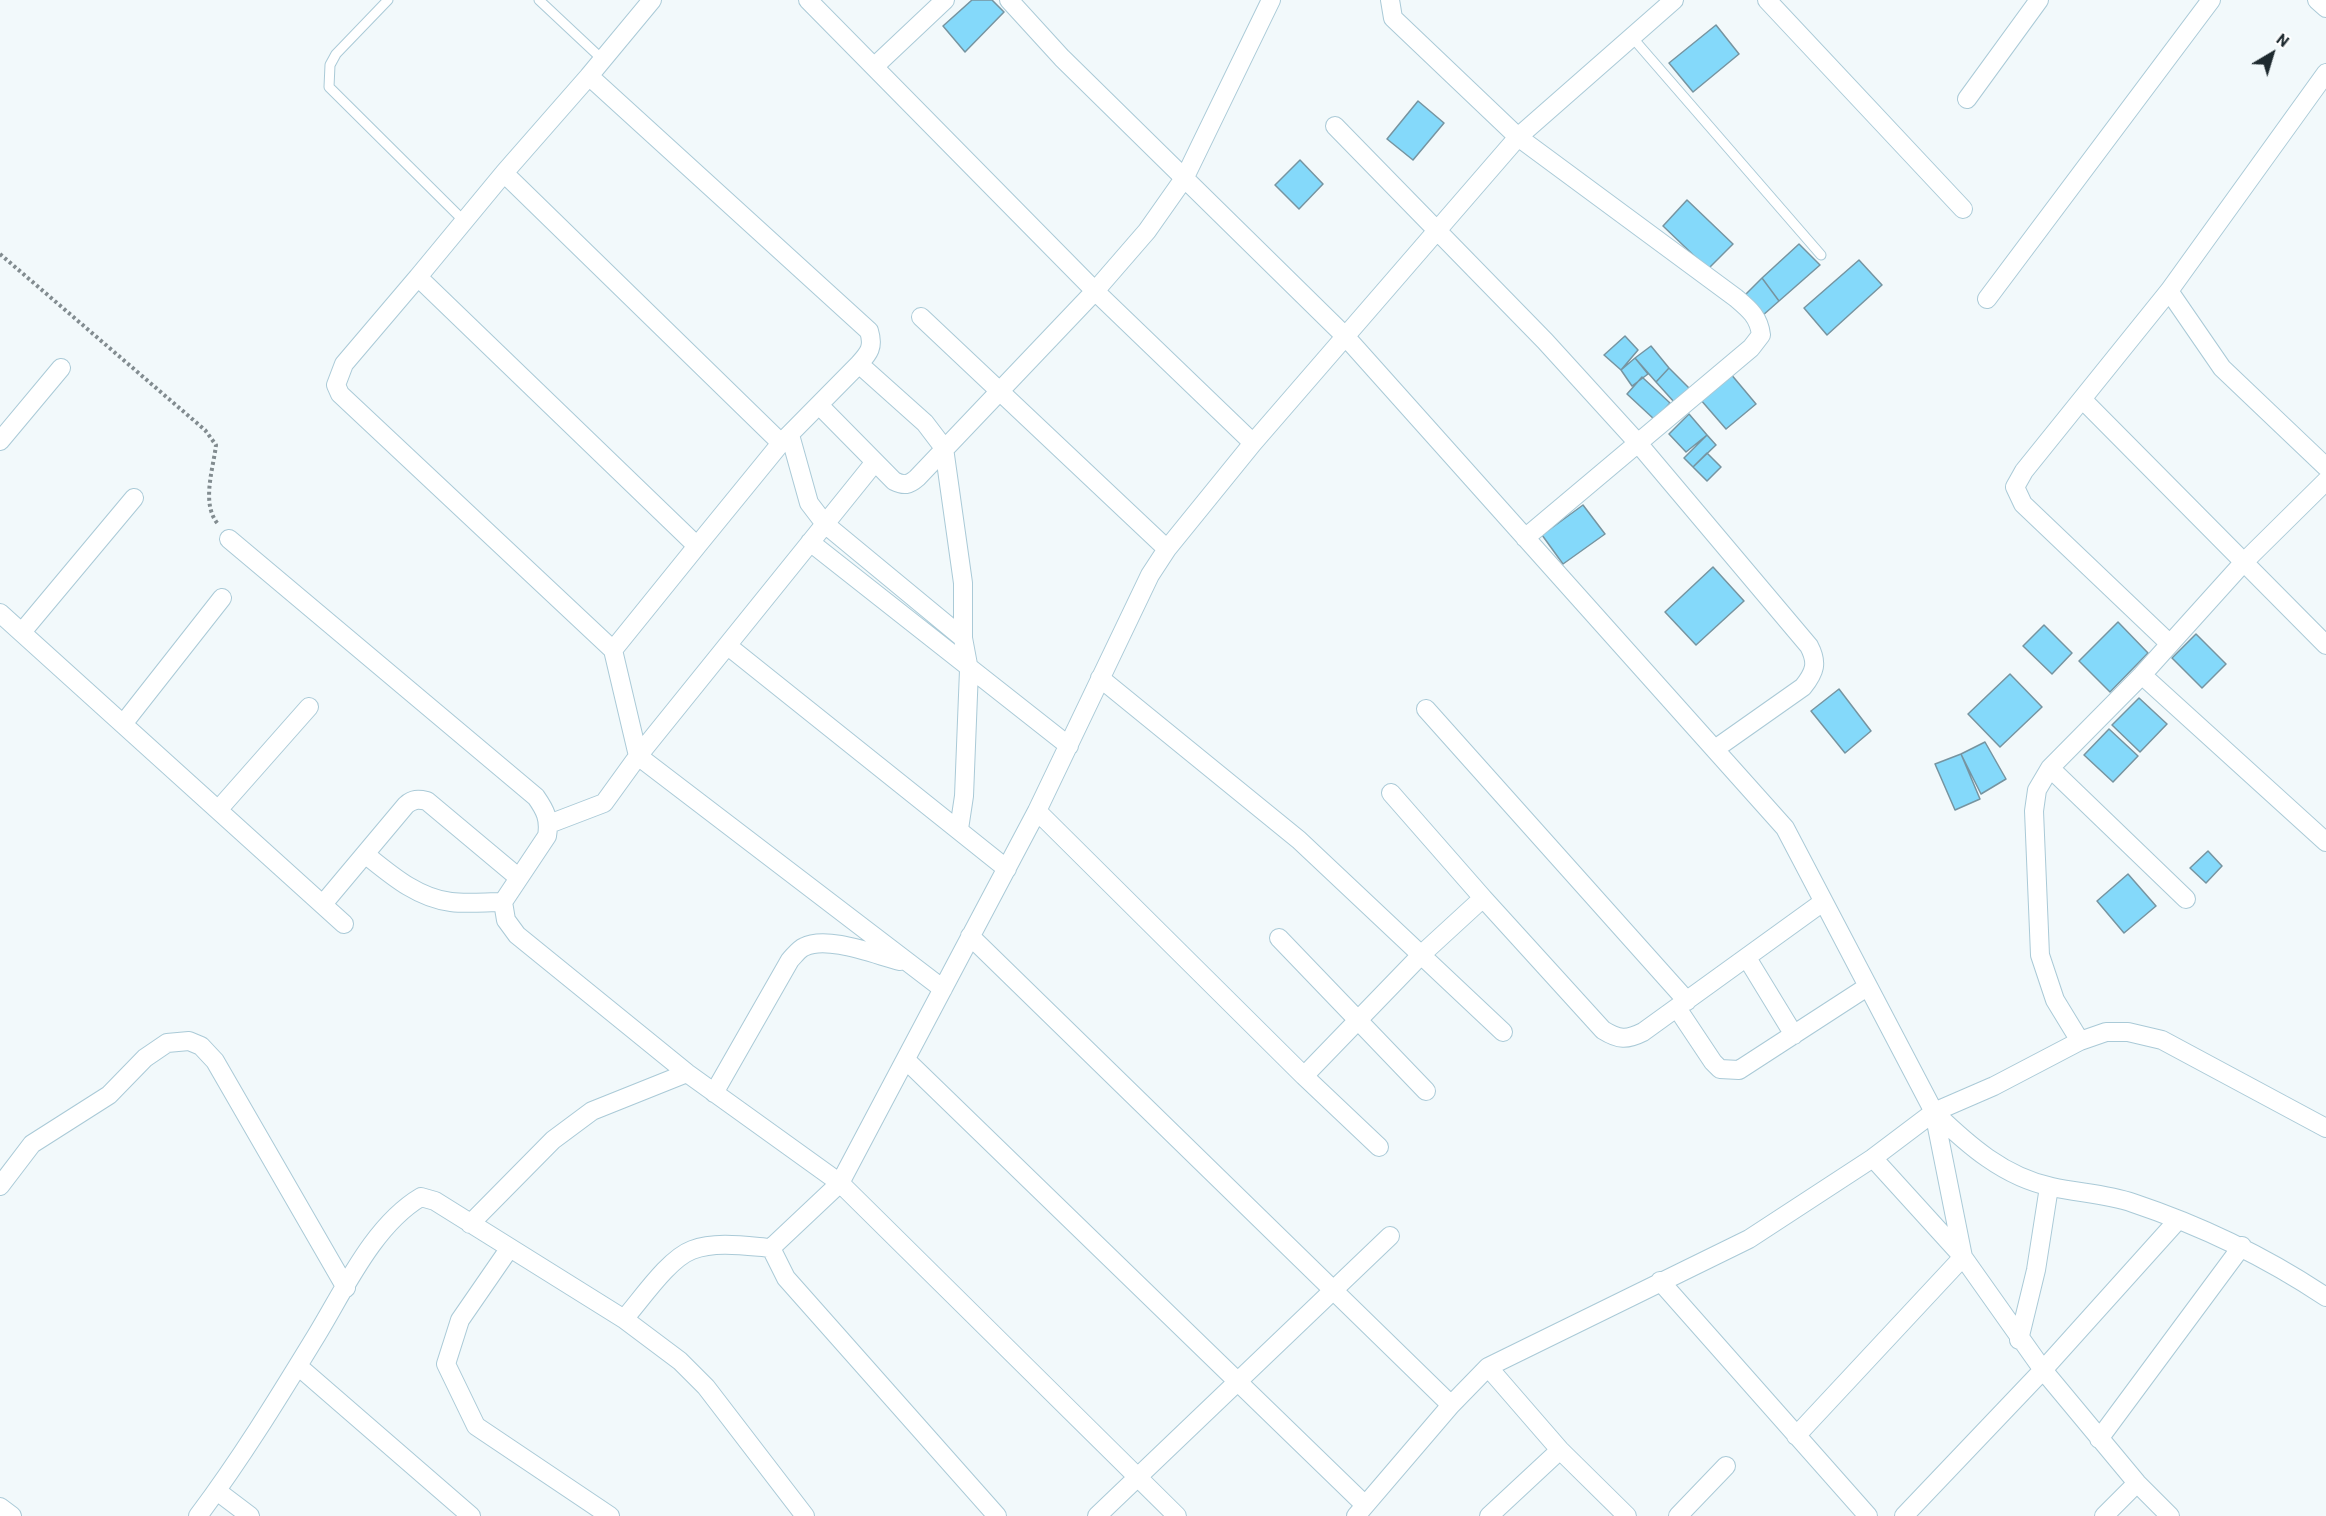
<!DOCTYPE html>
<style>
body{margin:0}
#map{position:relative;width:2326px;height:1516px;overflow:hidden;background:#f2f9fb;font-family:Barlow,sans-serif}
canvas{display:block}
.north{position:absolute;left:2242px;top:24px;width:60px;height:60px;-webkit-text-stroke:4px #fff;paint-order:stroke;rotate:38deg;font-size:16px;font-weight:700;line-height:24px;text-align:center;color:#1e2a2f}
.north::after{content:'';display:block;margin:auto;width:21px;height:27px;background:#1e2a2f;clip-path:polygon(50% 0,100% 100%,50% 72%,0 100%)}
</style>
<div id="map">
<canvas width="2326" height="1516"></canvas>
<div class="north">N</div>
</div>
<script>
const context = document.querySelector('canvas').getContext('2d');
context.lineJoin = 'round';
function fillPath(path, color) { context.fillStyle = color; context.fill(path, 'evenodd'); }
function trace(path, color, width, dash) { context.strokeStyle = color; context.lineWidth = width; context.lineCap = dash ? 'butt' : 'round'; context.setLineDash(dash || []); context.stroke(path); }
const building = new Path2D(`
 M972,0h20l12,12 -39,40 -22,-26z
 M1716,25l23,29 -46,38 -24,-29z
 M1418,101l26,22 -31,37 -26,-21z
 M1300,160l23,24 -24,25 -24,-24z
 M1687,200l46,44 -25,25 -45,-43z
 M1799,244l21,21 -41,36 -17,-23z
 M1859,260l23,25 -55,50 -23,-27z
 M1762,278l17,23 -17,15 -17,-21z
 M1625,336l13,14 -17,20 -17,-15z
 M1651,346l18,22 -13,14 -21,-24z
 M1635,358l13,16 -16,12 -11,-16z
 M1669,368l21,21 -15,14 -19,-21z
 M1730,373l26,31 -30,25 -26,-30z
 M1642,377l28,26 -15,17 -28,-26z
 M1689,414l18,21 -21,17 -17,-18z
 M1707,435l9,10 -23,22 -9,-9z
 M1707,453l14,14 -14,14 -14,-14z
 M1583,505l22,29 -42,30 -21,-29z
 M1713,567l31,34 -48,44 -31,-33z
 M2118,622l30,31 -38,39 -31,-31z
 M2044,625l28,28 -20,21 -29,-28z
 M2196,634l30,30 -24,24 -30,-30z
 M2010,674l32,33 -42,40 -32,-33z
 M1839,689l32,42 -26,22 -34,-42z
 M2139,698l28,26 -27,28 -28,-27z
 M2109,729l29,27 -25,26 -29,-27z
 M1985,742l21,37 -25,15 -20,-40z
 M1961,754l19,45 -25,11 -20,-46z
 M2208,851l14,15 -16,17 -16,-15z
 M2128,874l28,32 -32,27 -27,-32z`);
const path = new Path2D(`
 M0,254l205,176 11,15c-3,25 -15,59 2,79`);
const service = new Path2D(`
 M388,0l-52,54 -6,11 -1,22 136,135
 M539,0l64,60
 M1631,36l190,219`);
const minor = new Path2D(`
 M652,0l-63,76 280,255c5,16 0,22 -10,33
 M808,0l287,291 158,152
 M1009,0l53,58 283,278 440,492 149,284 29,145 80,113 94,113 33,33
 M1390,0l3,18 125,119 218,161c13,11 23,19 25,37l-10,13 -226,190
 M1767,0l196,209
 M2317,0l9,8
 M875,66l70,-66
 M589,76l-85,97 277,270 78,-79 66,59 19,25 19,135v55l6,32 -5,126 -5,33
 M1967,99l72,-99
 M1335,126l210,215 92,101 172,204c9,17 6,26 -6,41l-88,62
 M504,173l-86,104 279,269 84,-103
 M418,277l-74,87 -8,21 4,9 273,256 84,-104
 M2169,291l53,77 104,99
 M1987,299l224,-299
 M921,317l246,232
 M2083,400l243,245
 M819,405l75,76c10,5 15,4 23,-3l178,-187 52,-60 38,-54 86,-177
 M790,435l19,68 16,21 138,114
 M0,441l61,-73
 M229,539l307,258c9,13 14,22 11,39l-44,66 3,18 11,15 170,138 153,110 -69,65 15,30 211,238
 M810,542l259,204
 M0,613l344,311
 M22,632l112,-134
 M2170,644l-147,-140 -8,-17 9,-16 145,-180 157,-218
 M728,646l279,223
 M613,650l25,106 305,233
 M2142,675l184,167
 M1100,678l199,162 204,192
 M1426,709l261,292
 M123,724l99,-126
 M2050,768l136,131
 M218,810l91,-103
 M1037,811l267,265 75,71
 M549,824l55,-21 34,-47 237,-294
 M365,854c25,20 52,44 86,48 16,2 35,0 52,0
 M1483,898l120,132c16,10 24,10 40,2l180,-130
 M323,904l83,-99c7,-6 12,-6 21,-4l92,77
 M970,936l481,469
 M1279,938l147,153
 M1747,958l47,77
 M1677,1008l36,54 7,7 19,1 128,-83
 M2080,1041l-25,-41 -15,-45 -6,-144 3,-21 13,-22 92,-93 101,-112 83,-82
 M906,1060l459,445
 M1304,1076l118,-122 61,-56 -92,-105
 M714,1093l76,-133c4,-4 9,-11 14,-13 23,-12 72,8 96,14
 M1934,1112c34,33 70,65 118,75 27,6 55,7 81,16 69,23 133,54 193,94
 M0,1186l32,-42 77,-49 36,-37 22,-15 22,-2 12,5 14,15 131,227
 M470,1224l83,-84 39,-29 95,-38
 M509,1249l-49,71 -14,44 30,62 134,90
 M1660,1281l208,235
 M624,1319l56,42 26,26 99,129
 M2019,1340l17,-70 13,-83
 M298,1366l173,150
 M1488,1367l72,83 67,66
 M1796,1436l167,-179 -90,-99
 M2099,1439l143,-193
 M217,1491l33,25
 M0,1507l12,9
 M198,1516c42,-56 79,-116 115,-175 30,-48 59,-115 108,-144l14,4 189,118c17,-19 44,-60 68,-69 24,-9 54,-4 79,-2
 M1097,1516l293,-280
 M1177,1516l-337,-333 197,-372 113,-236 17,-26 86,-106 265,-306 156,-137
 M1356,1516l95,-111 37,-38 261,-128 124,-81 61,-46 60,-26 86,-45 26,-9h22l34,8 164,88
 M1489,1516l71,-66
 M1678,1516l48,-50
 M1904,1516l139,-146 135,-150
 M2104,1516l33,-33`);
fillPath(building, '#84d9fa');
trace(building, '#7694a0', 1.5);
trace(service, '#aacad7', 11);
trace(minor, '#aacad7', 20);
trace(path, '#828c90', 4, [3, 3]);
trace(service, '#fff', 9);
trace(minor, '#fff', 18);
</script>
